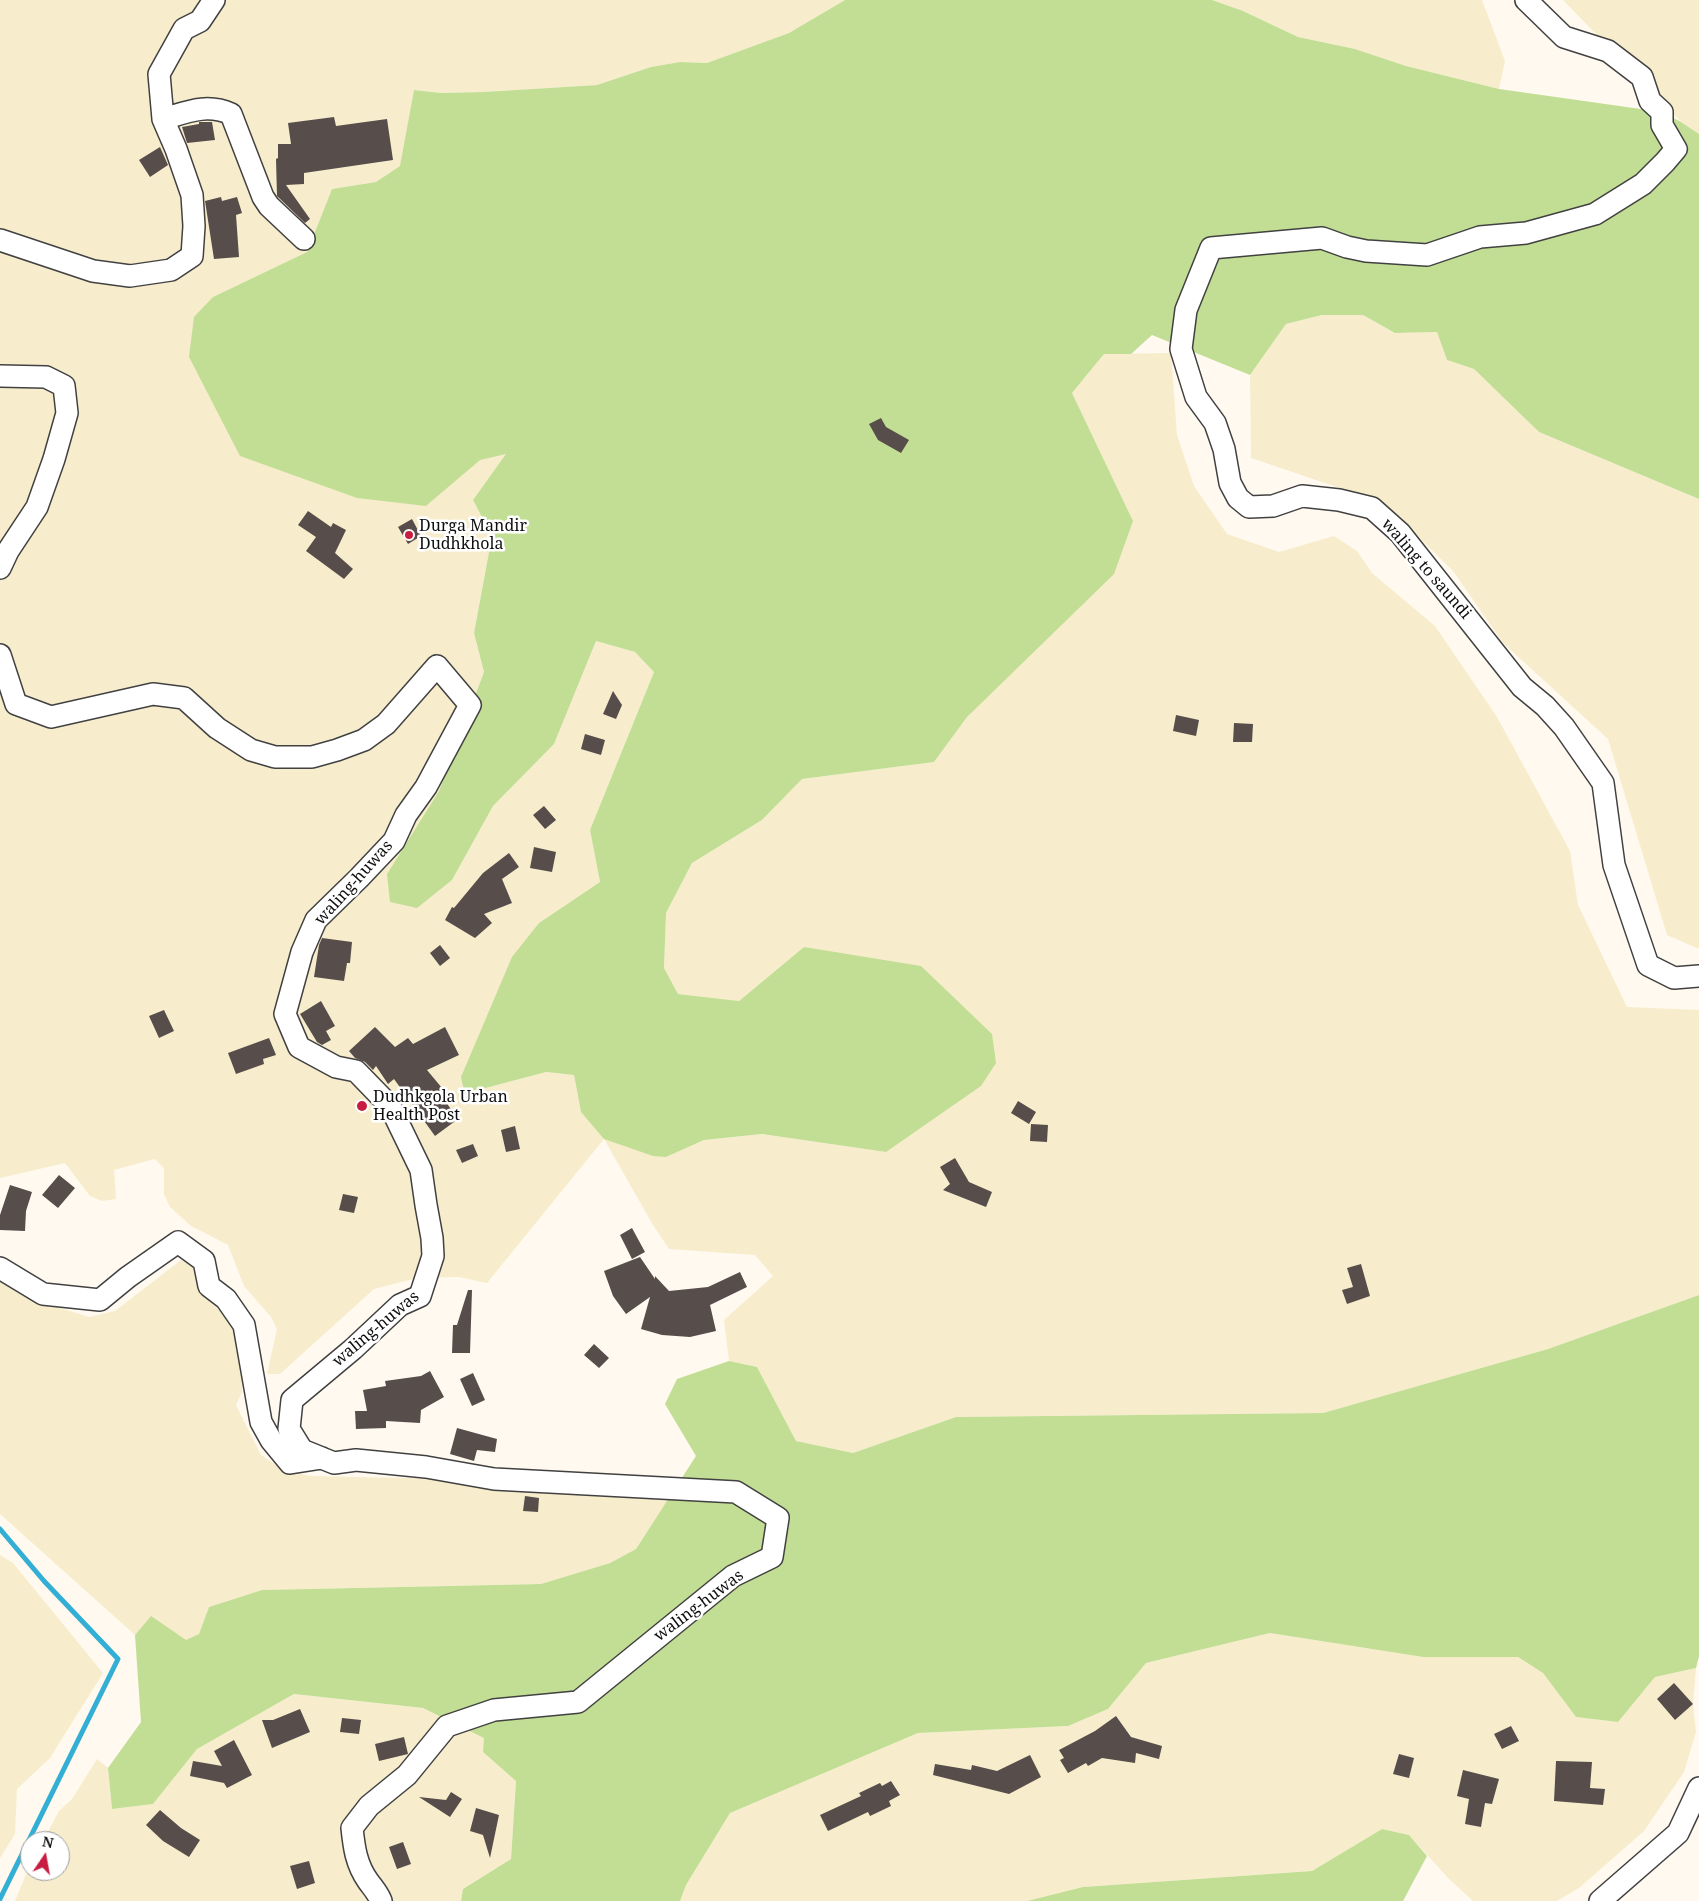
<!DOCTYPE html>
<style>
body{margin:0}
#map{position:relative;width:1699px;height:1901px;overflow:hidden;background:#fff9ef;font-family:"Noto Serif",serif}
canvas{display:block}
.north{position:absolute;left:20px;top:1831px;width:50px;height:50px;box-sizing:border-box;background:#fff;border:1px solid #9f9f9f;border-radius:50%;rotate:12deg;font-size:14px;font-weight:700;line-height:20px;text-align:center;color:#0e0e0e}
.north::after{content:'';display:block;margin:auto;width:18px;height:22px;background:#c71d41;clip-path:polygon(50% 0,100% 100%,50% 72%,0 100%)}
</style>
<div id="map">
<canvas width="1699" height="1901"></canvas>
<div class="north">N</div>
</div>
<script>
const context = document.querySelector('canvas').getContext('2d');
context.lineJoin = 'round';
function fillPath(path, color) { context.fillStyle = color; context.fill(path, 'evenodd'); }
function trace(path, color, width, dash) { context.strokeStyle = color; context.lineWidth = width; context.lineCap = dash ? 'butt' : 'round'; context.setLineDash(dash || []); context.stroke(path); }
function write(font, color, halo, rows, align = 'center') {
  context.font = font + ' "Noto Serif",serif'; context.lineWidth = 5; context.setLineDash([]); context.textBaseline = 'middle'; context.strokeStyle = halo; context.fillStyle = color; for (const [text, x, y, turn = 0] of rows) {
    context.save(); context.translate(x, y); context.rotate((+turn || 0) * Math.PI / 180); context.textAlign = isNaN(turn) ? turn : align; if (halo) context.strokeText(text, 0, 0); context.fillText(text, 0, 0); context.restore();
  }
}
const farmland = new Path2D(`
 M0,0h845l-56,33 -82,30 -27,-1 -29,5 -54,18 -113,7 -43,1 -27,-3 -13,76 -25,16 -44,7 -25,63 -94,45 213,209 54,-47 27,-5 -34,46 19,36 -18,97 10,39 -45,119 -52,83 65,6 41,-74 61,-62 42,-103 39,11 19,20 -64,158 10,52 -61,41 -61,167 68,-18 28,3 7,37 85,45 38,-17 58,-6 124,18 -82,-205 -65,54 -61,-7 -14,-26 2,-55 26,-50 70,-43 40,-41 132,-17 33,-45 166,-196 -61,-128 32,-39 67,-1 6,82 17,51 33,48 52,18 55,-16 23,15 15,22 63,53 62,91 73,134 8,54 49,102 72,3v285l-151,54 -225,64 -367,4 -103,36 -57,-12 -39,-74 -28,-6 -5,-41 49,-44 -18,-21 -86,-6 -16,-24 -49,-86 -117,144 -28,-6 -42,1 -43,11 -94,85h-13l10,-45 -6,-12 -27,-31 -16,-41 -37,-19 -21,-19 -6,-13v-26l-9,-9 -41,11 2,29 -14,2 -12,-5 -25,-33 -65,15z
 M1212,0h270l23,61 -6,28 -93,-23 -51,-17 -57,-12 -55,-26z
 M1563,0h136v134l-18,-12z
 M1322,315h41l32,18 42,-1 10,28 27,9 65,63 160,67v450l-32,-14 -59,-196 -105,-96 -50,-72 -69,-68 -133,-45 -1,-83 36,-51z
 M181,1260l12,7 11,27 28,30 9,26 1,42 -6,13 25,50 24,16 26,5 141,3 218,18 -34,52 -26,14 -69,21 -279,6 -53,17 -10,27 -13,7 -35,-24 -16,18 -135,-121v-233l34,19 55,17 26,-6z
 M0,1555l13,8 90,110 -53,85 -33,31 -2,45 -15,24z
 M1270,1633l153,24h95l25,16 33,44 42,5 37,-45 41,-9 -3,36 3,28 -12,40 -40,59 -65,57 -22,13h-84l-24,-22 -40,-44 -27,-6 -70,42 -229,16 -56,14h-347l6,-16 44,-72 188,-80 150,-7 40,-17 38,-46z
 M294,1694l129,14 62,30 -2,14 33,28 -5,79 -48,30 -2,12h-446l15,-36v6h30v-30h-17l16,-30 13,-12 25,-40 11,9 4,41 41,-5 44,-55z`);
const forest = new Path2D(`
 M845,0h367l31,11 55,26 57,12 51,17 93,23 163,23 19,10 18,12v365l-160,-67 -65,-63 -27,-9 -10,-28 -42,1 -32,-18h-41l-36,9 -36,51 -98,-40 -21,19h-27l-32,39 61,128 -19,53 -147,143 -33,45 -132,17 -40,41 -70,43 -26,50 -2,55 14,26 61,7 65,-54 117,19 71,68 4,29 -15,23 -95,66 -124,-18 -58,6 -38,17 -13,-1 -49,-17 -23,-27 -7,-37 -28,-3 -68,18h-14l-3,-13 51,-120 27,-34 61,-41 -10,-52 64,-158 -19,-20 -39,-11 -42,103 -61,62 -41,74 -35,28 -27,-6 -3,-28 52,-83 45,-119 -10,-39 18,-97 -19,-36 33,-46 -26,6 -54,46 -69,-8 -117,-42 -51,-99 5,-40 19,-20 94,-45 25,-63 44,-7 24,-16 14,-76 27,3 43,-1 113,-7 54,-18 29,-5 27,1 82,-30z
 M1699,1295v361l-3,12 -41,9 -37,45 -42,-5 -33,-44 -25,-16h-95l-153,-24 -124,30 -38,46 -40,17 -150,7 -188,80 -44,72 -6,16h-219l2,-12 48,-30 5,-78 -33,-29 1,-14 -61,-30 -129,-14 -97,55 -44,55 -41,5 -4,-41 33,-46 -6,-87 16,-19 35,24 13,-6 10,-27 53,-17 279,-6 69,-21 26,-14 60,-93 -31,-52 12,-25 52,-18 28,6 39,74 57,12 103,-36 367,-4 225,-64z
 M1382,1829l27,6 18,21 -24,45h-376l56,-14 229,-16z`);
const stream = new Path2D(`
 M0,1529l44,52 74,78 -118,240`);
const building = new Path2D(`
 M334,117l2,9 51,-7 6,41 -89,13v11l-18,1 24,34 -5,4 -28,-27 -1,-37 2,-1v-14h13l-3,-21z
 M199,122h13l3,18 -28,3 -5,-16 17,-3z
 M160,147l8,18 -18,12 -11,-17z
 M221,197l1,4 15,-4 5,16 -6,2 3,42 -25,2 -9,-58z
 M881,418l5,9 23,13 -8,13 -23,-13 -9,-16z
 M308,511l23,16 2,-4 13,7 -11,23 18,16 -9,10 -38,-28 10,-14 -18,-12z
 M412,519l9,17 -13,8 -10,-17z
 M613,691l9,14 -6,14 -13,-5z
 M1176,715l23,5 -3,16 -23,-5z
 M1234,723l19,1 -1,18h-19z
 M585,734l20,6 -4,15 -20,-6z
 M544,806l12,14 -11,9 -12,-14z
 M534,847l22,5 -4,20 -22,-4z
 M509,853l10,14 -17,12 10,24 -28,11 8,9 -17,15 -30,-18 7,-13 2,1 29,-35z
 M322,938l30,4 -2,21h-3l-3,18 -30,-4 5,-32z
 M440,945l10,13 -10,8 -10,-13z
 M321,1001l14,25 -9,5 5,9 -9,5 -5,-3 -17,-28z
 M164,1010l10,21 -15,7 -10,-22z
 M375,1027l20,20 13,-9 5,6 32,-17 14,28 -32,15 20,24 -4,4 15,21 -23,17 -41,-57 -6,5 -12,-18 -3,4 -8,-8 -10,-4 -6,-7z
 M269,1038l7,17 -13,4 1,5 -28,10 -8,-21z
 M1018,1101l18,11 -7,12 -18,-11z
 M1031,1124l17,1 -1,17 -17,-1z
 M515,1126l5,23 -14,3 -5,-22z
 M473,1144l5,12 -16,7 -6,-13z
 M955,1158l14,24 23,10 -6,15 -43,-17 7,-6 -10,-17z
 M59,1175l16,13 -17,20 -16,-13z
 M10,1185l22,7 -6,19 -1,20 -25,-1v-15z
 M343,1194l15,3 -4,16 -15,-3z
 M632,1228l13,24 -13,7 -12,-24z
 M640,1257l15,22v-3l14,15 39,-4 32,-15 7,15 -37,18 6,26 -26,6 -28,-2 -21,-6 9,-32 -24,17 -13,-18 -9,-25z
 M1361,1264l9,32 -23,8 -5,-14 11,-3 -6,-19z
 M468,1290h4l-2,63h-18l1,-28h4z
 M594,1344l15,14 -10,10 -15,-13z
 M430,1371l14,26 -23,13 -1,13 -34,-2v7l-30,1 -1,-18h12l-4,-21 23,-4 -1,-5 36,-5z
 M473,1373l12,27 -13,6 -12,-27z
 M457,1428l40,11 -2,13 -18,-2 -3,11 -24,-7z
 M525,1496l14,2 -1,14 -15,-1z
 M1674,1683l19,21 -18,16 -18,-21z
 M300,1709l10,23 -38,16 -10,-28h11z
 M1116,1716l15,21 31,9 -3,13 -23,-6 -1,10 -33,-5 -14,8 -2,-3 -18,10 -8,-13 4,-2 -5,-8 36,-19z
 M342,1718l19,2 -2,14 -19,-2z
 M1511,1726l8,15 -17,8 -8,-15z
 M404,1737l4,17 -29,7 -4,-17z
 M234,1740l18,35 -25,13 -3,-5 -34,-7 3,-15 29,5 -8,-15z
 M1399,1754l15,4 -5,20 -16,-4z
 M1030,1755l11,22 -32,17 -76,-19 2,-11 36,6 1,-5 25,6z
 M1556,1761l36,1 -2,26 15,1 -2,16 -49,-4z
 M1463,1770l36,9 -7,25 -7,-1 -4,24 -16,-3 4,-25 -12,-3z
 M891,1781l9,14 -11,6 2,5 -21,10 -2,-4 -40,19 -8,-16 41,-19 -2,-3 21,-10 2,3z
 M451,1792l11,7 -12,18 -31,-20 27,3z
 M476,1808l23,7 -9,43 -7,-23 -13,-4z
 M160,1810l21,18 19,12 -11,17 -26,-16 -17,-16z
 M403,1842l8,22 -14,5 -8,-22z
 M309,1861l6,22 -18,6 -7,-23z`);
const minor = new Path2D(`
 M1526,0l38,37 44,14 34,26 8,24 12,11v13l14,24 -11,13 -22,22 -48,30 -69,19 -46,4 -53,18 -61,-4 -19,-4 -25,-9 -111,10 -25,62 -5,39 15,48 19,26 9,26 6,34 8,15 11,9 24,-1 29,-10 37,4 33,8 28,25 122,154 23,19 19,21 39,56 11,82 34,100 26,13 25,-2
 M163,119c24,-7 44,-16 68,-5l32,83 6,9 35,33
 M0,240l93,31 37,5 41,-6 21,-14 2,-30 -2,-31 -16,-46 -13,-30 -4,-45 25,-45 16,-8 14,-21
 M0,376l46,1 18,9 3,27 -13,46 -17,48 -29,44 -8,17
 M0,655l16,49 35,13 102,-23 31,4 33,30 34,22 24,7h37l25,-7 27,-10 22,-16 51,-58 33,39 -44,82 -20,28 -12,26 -35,37 -43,42 -14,32 -17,62 14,33 37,20 20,4 34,35 31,64 5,35 6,33 1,18 -13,40 -20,9 -47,44 -61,51 -3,29 13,21 32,13 22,-3 70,7 68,12 242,13 42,26 -6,39 -39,19 -155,126 -84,8 -47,16 -40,49 -38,31 -17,22c2,19 4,36 16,53 5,7 10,12 13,20
 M0,1268l43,26 57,6 28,-23 50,-35 26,19 5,25 17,13 18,26 17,97 10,18 19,23 32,-5
 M1600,1901l78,-68 21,-45`);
const markers = [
 [409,535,5,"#c71d41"],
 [362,1106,6,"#c71d41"]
];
const poiNames = [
 ["Durga Mandir",419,526],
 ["Dudhkhola",419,544],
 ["Dudhkgola Urban",373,1097],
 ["Health Post",373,1115]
];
const streetNames = [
 ["waling to saundi",1426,569,49],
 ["waling-huwas",354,883,-48],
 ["waling-huwas",376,1329,-40],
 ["waling-huwas",699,1606,-37]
];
fillPath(farmland, '#f7edcd');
fillPath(forest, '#c2de94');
trace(stream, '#33afd5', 5);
fillPath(building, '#574d4a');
trace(minor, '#414141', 24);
trace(minor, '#fff', 21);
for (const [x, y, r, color] of markers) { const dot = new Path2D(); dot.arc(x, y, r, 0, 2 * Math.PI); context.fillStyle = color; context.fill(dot); trace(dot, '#fff', 2); }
write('16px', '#0e0e0e', '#fff', poiNames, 'left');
write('16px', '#0e0e0e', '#fff', streetNames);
</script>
